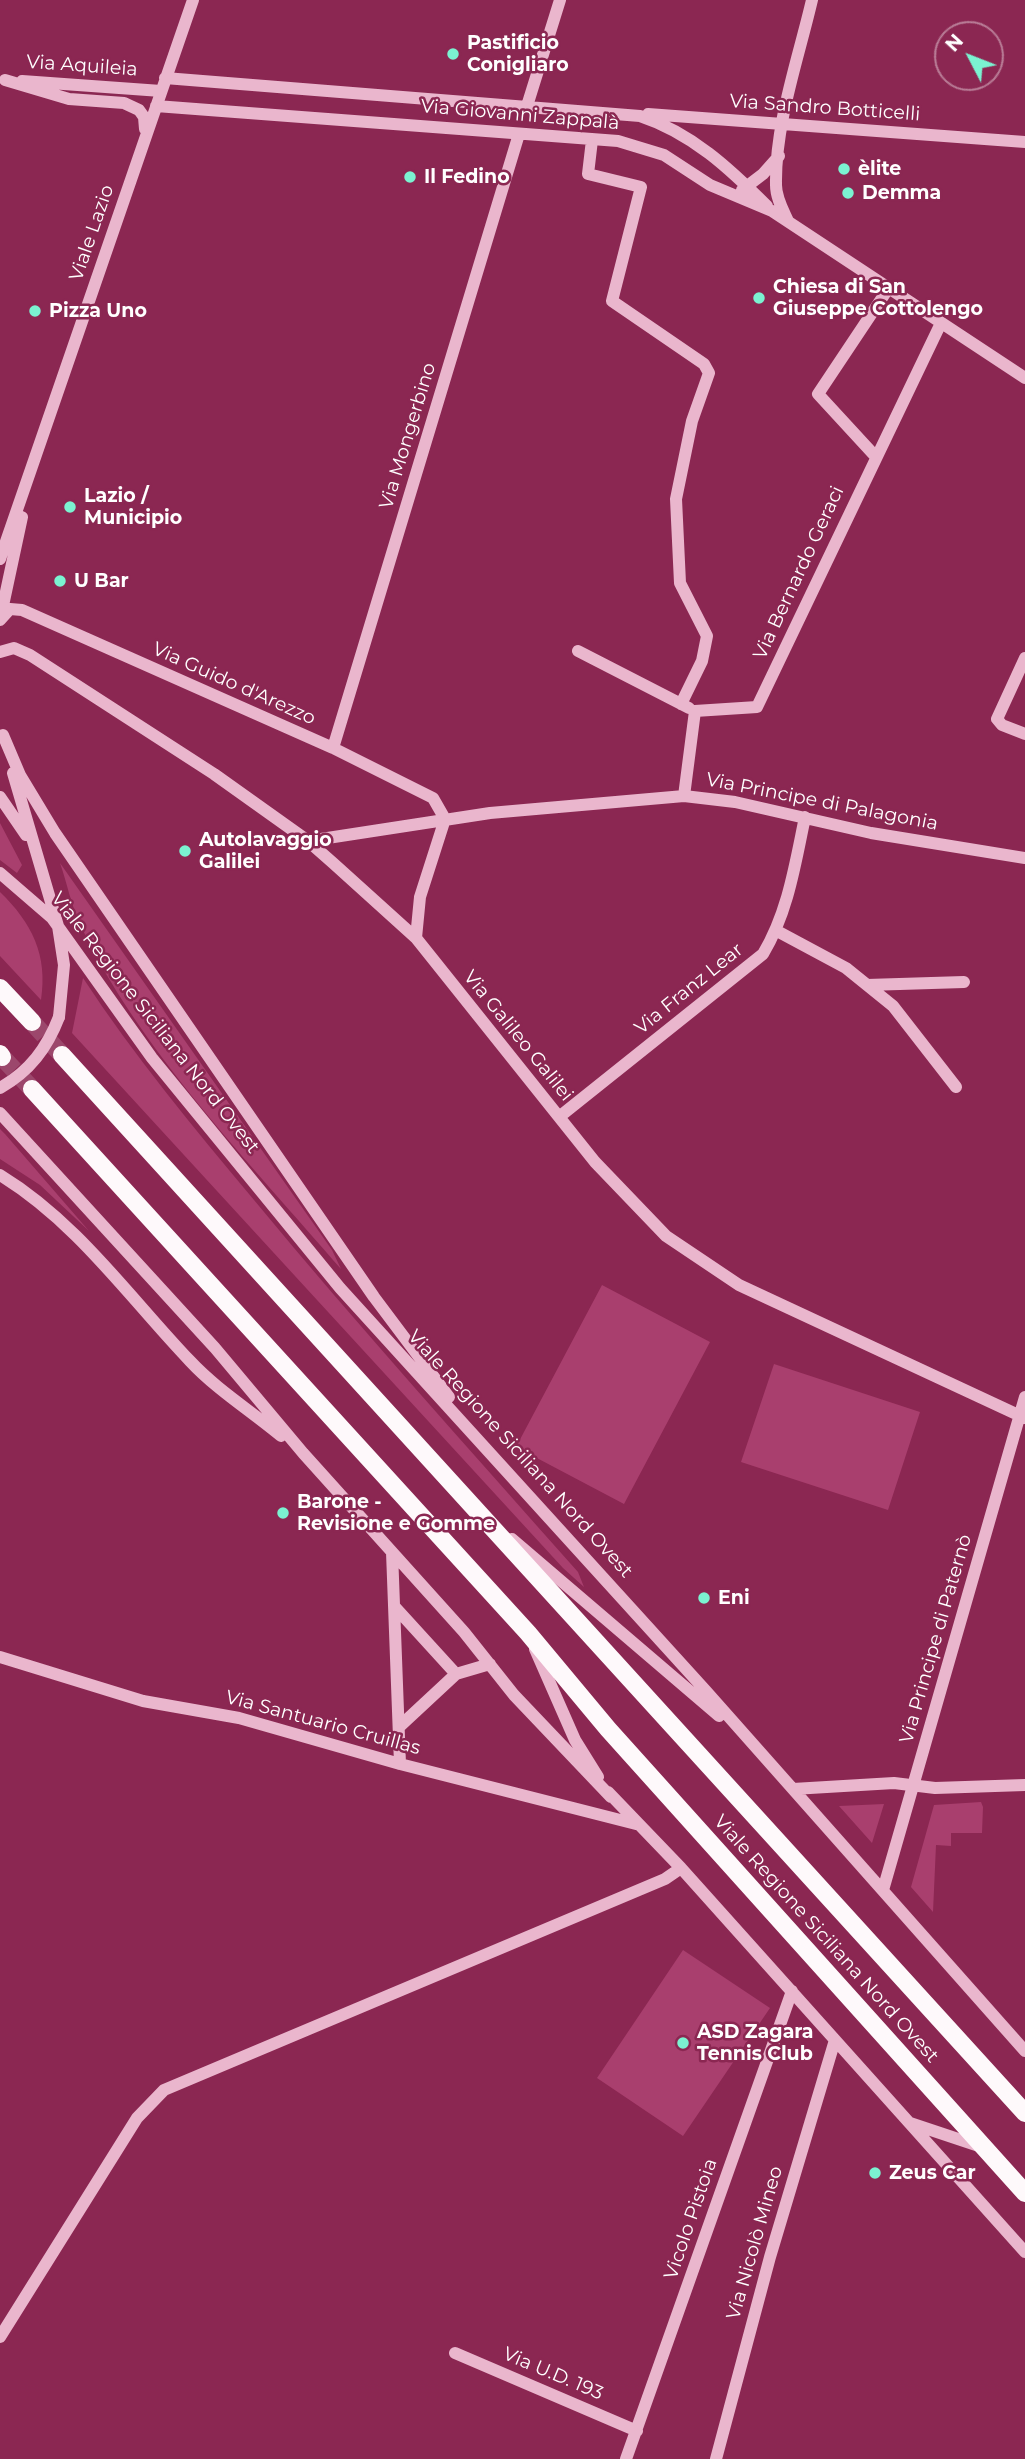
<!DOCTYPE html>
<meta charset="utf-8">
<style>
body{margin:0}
#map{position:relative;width:1025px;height:2459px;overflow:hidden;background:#8b2752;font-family:Montserrat,sans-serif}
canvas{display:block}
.north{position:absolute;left:934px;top:21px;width:70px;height:70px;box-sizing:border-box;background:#8b2752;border:2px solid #b97d97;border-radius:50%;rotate:312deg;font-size:19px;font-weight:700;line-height:28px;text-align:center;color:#fff}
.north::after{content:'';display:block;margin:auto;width:24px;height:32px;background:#7bf2d1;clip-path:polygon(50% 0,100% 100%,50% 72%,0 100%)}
</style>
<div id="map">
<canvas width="1025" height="2459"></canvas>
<div class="north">N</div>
</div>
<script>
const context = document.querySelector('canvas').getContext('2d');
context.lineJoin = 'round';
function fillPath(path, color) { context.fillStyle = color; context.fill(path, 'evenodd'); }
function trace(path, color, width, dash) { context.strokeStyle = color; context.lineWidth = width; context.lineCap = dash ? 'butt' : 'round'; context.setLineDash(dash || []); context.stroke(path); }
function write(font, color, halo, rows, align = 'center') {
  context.font = font + ' Montserrat,sans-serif'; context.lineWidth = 5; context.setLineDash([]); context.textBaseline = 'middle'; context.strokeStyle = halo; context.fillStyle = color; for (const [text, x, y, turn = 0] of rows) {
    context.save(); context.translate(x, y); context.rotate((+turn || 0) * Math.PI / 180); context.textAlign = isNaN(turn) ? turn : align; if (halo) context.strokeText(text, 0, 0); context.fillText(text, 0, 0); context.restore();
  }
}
const green = new Path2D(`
 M0,823l22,42 -5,8 -17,-13z
 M60,863l272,387 9,19c-89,-104 -204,-221 -261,-345 -9,-19 -13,-41 -20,-61z
 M0,892c32,31 48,63 41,108l-41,-44z
 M83,978c51,78 111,150 171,222 105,127 215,249 324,372l6,15 -21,-19 -491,-535z
 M0,1129l5,5 84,97 -49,-46 -40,-26z
 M602,1285l108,57 -86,162 -108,-57z
 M774,1364l146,48 -32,98 -147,-48z
 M981,1802l2,5 -1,26h-31v13l-15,-1 -3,67 -22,-25 23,-82z
 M884,1804l-12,39 -33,-37z
 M683,1950l87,58 -87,128 -86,-58z`);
const majorTunnel = new Path2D(`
 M32,1022l30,33
 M2,1057l30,32`);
const minor = new Path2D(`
 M165,78l475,38c52,17 90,53 127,90
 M5,80l64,19 55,4 15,7 5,7 1,12
 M22,81l139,10
 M156,106l462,35 46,14 46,30 62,26 253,167
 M527,106l33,-106
 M648,114l377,28
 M592,140l-4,34 53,13 -29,114 92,63 5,9 -17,48 -16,78 4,84 27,53 -5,25 -21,43
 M742,190l21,-16 16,-18
 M788,221c-5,-11 -12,-23 -12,-36 -1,-61 22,-125 36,-185
 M876,457l-58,-63 70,-105
 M0,559l193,-559
 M1,615l21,-98
 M0,620l10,-11 12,1 311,138 100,50 12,21
 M578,651l111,57
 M0,652l14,-4 16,7 184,119 94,67 25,22 83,75 179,224 71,74 73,49 286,133
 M1025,658l-28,61 5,6 23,9
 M3,735l17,40 35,58 319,464 75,100
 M333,748l186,-614
 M13,773l45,153 6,39 -5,52
 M684,796l11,-85 62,-4 184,-384
 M0,797l26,38
 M308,841l182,-28 194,-17 51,6 136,31 154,25
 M0,873l52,45 100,140 188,230 366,403 319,360
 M777,931l69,37 47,38 63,81
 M416,938l4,-41 25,-78
 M867,985l97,-3
 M0,1113l215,235 88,105 161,179 50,63 97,102
 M559,1117l204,-163c25,-42 32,-89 42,-137
 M0,1175c77,47 129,122 190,186 26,28 61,50 91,75
 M512,1539l207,177
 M392,1552l8,212
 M394,1606l62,68 34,-10
 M535,1649l40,91 23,37
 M0,1657l143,44 96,17 161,46 236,60
 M399,1727l57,-53
 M793,1789l101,-6 41,5 90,-3
 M608,1792l73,76 344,384
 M883,1890l142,-493
 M910,2123l72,24
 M0,2337l137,-219 27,-28 501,-211 16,-11
 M455,2353l182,78
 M626,2459l166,-468
 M716,2459l54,-202 65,-217`);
const major = new Path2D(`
 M0,988l32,34
 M0,1054l2,3
 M62,1055l963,1058
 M32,1089l496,544 80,96 417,464`);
const minorBridge = new Path2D(`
 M0,1088c30,-17 47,-40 59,-71`);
const markers = [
 [453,54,7,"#7bf2d1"],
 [844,169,7,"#7bf2d1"],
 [410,177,7,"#7bf2d1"],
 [848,193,7,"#7bf2d1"],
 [759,298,7,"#7bf2d1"],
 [35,311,7,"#7bf2d1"],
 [70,507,7,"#7bf2d1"],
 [60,581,7,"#7bf2d1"],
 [185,851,7,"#7bf2d1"],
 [283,1513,7,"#7bf2d1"],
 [704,1598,7,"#7bf2d1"],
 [683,2043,7,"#7bf2d1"],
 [875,2173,7,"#7bf2d1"]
];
const poiNames = [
 ["Pastificio",467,43],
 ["Conigliaro",467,65],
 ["èlite",858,169],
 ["Il Fedino",424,177],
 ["Demma",862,193],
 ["Chiesa di San",773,287],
 ["Giuseppe Cottolengo",773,309],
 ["Pizza Uno",49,311],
 ["Lazio /",84,496],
 ["Municipio",84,518],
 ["U Bar",74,581],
 ["Autolavaggio",199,840],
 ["Galilei",199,862],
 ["Barone -",297,1502],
 ["Revisione e Gomme",297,1524],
 ["Eni",718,1598],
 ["ASD Zagara",697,2032],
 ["Tennis Club",697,2054],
 ["Zeus Car",889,2173]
];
const streetNames = [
 ["Via Aquileia",82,66,4],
 ["Via Sandro Botticelli",825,108,4],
 ["Via Giovanni Zappalà",520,115,5],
 ["Viale Lazio",92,233,-71],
 ["Via Mongerbino",408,436,-73],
 ["Via Bernardo Geraci",799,573,-65],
 ["Via Guido d'Arezzo",234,684,24],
 ["Via Principe di Palagonia",822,802,11],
 ["Via Franz Lear",689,989,-39],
 ["Viale Regione Siciliana Nord Ovest",155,1023,52],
 ["Via Galileo Galilei",518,1036,51],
 ["Viale Regione Siciliana Nord Ovest",520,1454,48],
 ["Via Principe di Paternò",936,1639,-74],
 ["Via Santuario Cruillas",323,1723,15],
 ["Viale Regione Siciliana Nord Ovest",826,1939,48],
 ["Vicolo Pistoia",691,2219,-71],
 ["Via Nicolò Mineo",755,2243,-74],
 ["Via U.D. 193",553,2374,23]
];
fillPath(green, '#a93f6e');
trace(majorTunnel, '#9c476c', 18, [18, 9]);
trace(minor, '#eab6cd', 12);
trace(major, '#fef9fb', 18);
trace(minorBridge, '#eab6cd', 12);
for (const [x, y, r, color] of markers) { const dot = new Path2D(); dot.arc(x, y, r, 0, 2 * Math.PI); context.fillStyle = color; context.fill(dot); trace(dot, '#8b2752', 2.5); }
write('bold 19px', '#fff', '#8b2752', poiNames, 'left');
write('19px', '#fff', '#8b2752', streetNames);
</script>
